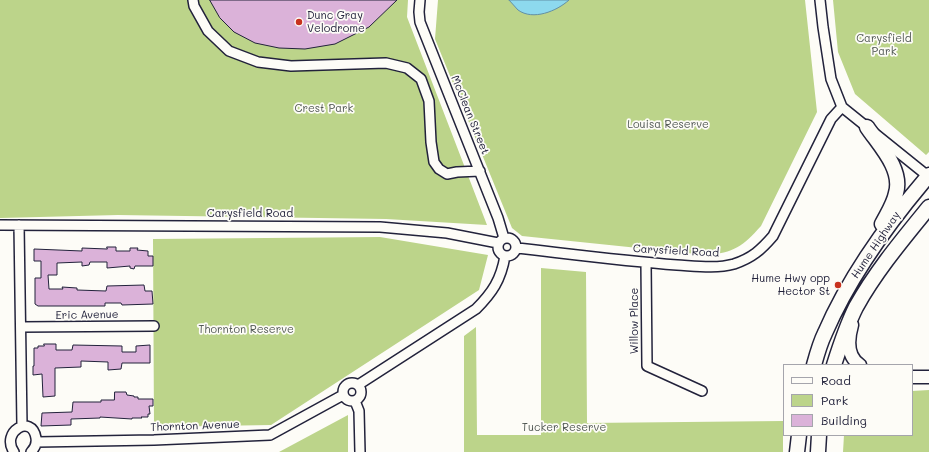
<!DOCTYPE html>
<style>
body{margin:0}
#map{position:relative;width:929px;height:452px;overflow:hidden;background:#fdfcf7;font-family:Mali,sans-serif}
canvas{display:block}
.legend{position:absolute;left:783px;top:364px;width:130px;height:72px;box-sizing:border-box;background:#fdfcf7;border:1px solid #a5a5ac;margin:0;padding:5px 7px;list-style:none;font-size:12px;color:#22223b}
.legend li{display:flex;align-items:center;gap:8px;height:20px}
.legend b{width:20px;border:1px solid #a5a5ac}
</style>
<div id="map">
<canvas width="929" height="452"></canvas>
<ul class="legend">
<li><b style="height:5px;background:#fdfcf7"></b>Road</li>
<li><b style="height:11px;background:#bcd48a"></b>Park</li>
<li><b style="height:11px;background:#dbb2d9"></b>Building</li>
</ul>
</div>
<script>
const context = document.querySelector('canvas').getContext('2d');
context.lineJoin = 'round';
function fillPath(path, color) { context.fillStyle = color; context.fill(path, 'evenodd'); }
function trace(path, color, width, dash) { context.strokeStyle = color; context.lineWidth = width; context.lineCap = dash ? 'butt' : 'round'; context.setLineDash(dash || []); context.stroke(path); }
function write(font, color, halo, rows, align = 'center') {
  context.font = font + ' Mali,sans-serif'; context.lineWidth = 3.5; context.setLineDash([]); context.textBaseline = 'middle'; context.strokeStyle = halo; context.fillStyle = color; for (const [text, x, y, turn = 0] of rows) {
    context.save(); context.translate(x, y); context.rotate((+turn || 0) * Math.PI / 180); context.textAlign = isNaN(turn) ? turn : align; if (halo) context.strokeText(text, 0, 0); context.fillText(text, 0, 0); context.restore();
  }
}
const green = new Path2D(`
 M0,0h408l-1,17 80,208 -101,-6 -268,-4 -118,3z
 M438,0h367l12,112 -56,114c-18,20 -27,27 -55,29l-184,-19 -10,-8 -77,-189z
 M833,0h96v152l-3,3 -71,-61 -17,-42z
 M380,237l108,18 -9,35 -208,135 -117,2 -1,-188z
 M541,268l45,4 1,151 196,-2v31h-319v-116l12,-9 1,108h64z
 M929,390v62h-86l1,-17h68v-44z
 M348,415v37h-69z`);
const water = new Path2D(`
 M509,0h60c-12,11 -36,21 -51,10 -3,-3 -6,-7 -9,-10z`);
const building = new Path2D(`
 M210,0h187l-28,27 -34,17 -30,5 -26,-1 -24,-5 -21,-11 -14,-14z
 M107,247h9v4h14v-3h8l-1,2 11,1v5h5v10h-18l-1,3 -4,-1v-2l-23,2v-6h-17l-1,3 -7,1v-4l-25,1v12h-9l1,14h14l-1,-2 15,1v2l29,1 1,-5 37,-1 1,6h7l1,13 -31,1 -1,-2h-16v3h-67l-3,-2v-26h6v-17h-7v-12l48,2v-3l25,1z
 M44,344h12v6h16l1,-5 49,1v6h14v-6l14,-1v18h-28l-1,6 -13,1v-8l-27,-1v6l-26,1v28l-12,1 -1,-23 -9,1v-9h1v-18h4v-2h6z
 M115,392h11l1,3 7,1v1h4v2h15v7h-4l1,8h-2v3h-7l1,1h-10v1l-32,-2v1l-29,1v6l-30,1 1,-13 30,-1 1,-10h28v-2h13z`);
const minor = new Path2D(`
 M193,0l1,6 14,25 21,20 29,11 33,4 95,-3 21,5 14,11 8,22 2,41 3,20 5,7 8,5 10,-2 23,-1
 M420,0l-1,12 1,10 78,196 6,20
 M820,0l3,27 8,52 11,28 87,70
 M0,225l380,2 67,6 51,10
 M19,225l3,201
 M498 247a9 9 0 1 1 18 0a9 9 0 1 1-18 0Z
 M517,248c53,6 106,13 160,17 18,1 39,4 57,-1 18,-6 27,-14 39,-28l58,-117 11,-12
 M646,263l1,103 55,25
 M21,327l133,-1
 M343 392a9 9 0 1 1 18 0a9 9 0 1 1-18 0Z
 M358,385l118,-76c16,-16 25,-29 29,-53
 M355,401l4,10 1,41
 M37,442l117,-2 116,-5 73,-40
 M14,452c-14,-20 18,-39 22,-14 1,6 -1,10 -5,14`);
const major = new Path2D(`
 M852,325c-4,14 -6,31 8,40
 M912,377h17`);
const highway = new Path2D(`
 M867,127c12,18 36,42 29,66 -2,11 -9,21 -14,31
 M814,365c3,-11 6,-22 11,-32 25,-58 63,-110 104,-158
 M834,365c6,-19 13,-40 22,-58 20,-36 47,-68 73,-100
 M797,452l2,-17
 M818,452l1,-17`);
const markers = [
 [299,22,4,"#c8321e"],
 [838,285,4,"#c8321e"]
];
const poiNames = [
 ["Dunc Gray",307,16],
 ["Velodrome",307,29],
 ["Hume Hwy opp",830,279,"right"],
 ["Hector St",830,292,"right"]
];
const parkNames = [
 ["Carysfield",884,39],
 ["Park",884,52],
 ["Crest Park",324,109],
 ["Louisa Reserve",668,125],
 ["Thornton Reserve",246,330],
 ["Tucker Reserve",564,428]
];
const streetNames = [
 ["McClean Street",470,115,68],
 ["Carysfield Road",250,214],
 ["Hume Highway",876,245,-56],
 ["Carysfield Road",676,251,3],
 ["Eric Avenue",87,315,-1],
 ["Willow Place",635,321,-90],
 ["Thornton Avenue",195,426,-2]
];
fillPath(green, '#bcd48a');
fillPath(water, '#8dd9ee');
trace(water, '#6290a6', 1);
fillPath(building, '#dbb2d9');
trace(building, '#22223b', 1);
trace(minor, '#22223b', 12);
trace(major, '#22223b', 15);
trace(highway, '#22223b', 17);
trace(minor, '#fdfcf7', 9);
trace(major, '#fdfcf7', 12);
trace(highway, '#fdfcf7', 14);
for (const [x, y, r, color] of markers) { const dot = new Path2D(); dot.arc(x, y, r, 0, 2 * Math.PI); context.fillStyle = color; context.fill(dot); trace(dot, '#fdfcf7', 1.5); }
write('11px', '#22223b', '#fdfcf7', poiNames, 'left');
write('11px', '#505753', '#fdfcf7', parkNames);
write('11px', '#22223b', '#fdfcf7', streetNames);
</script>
